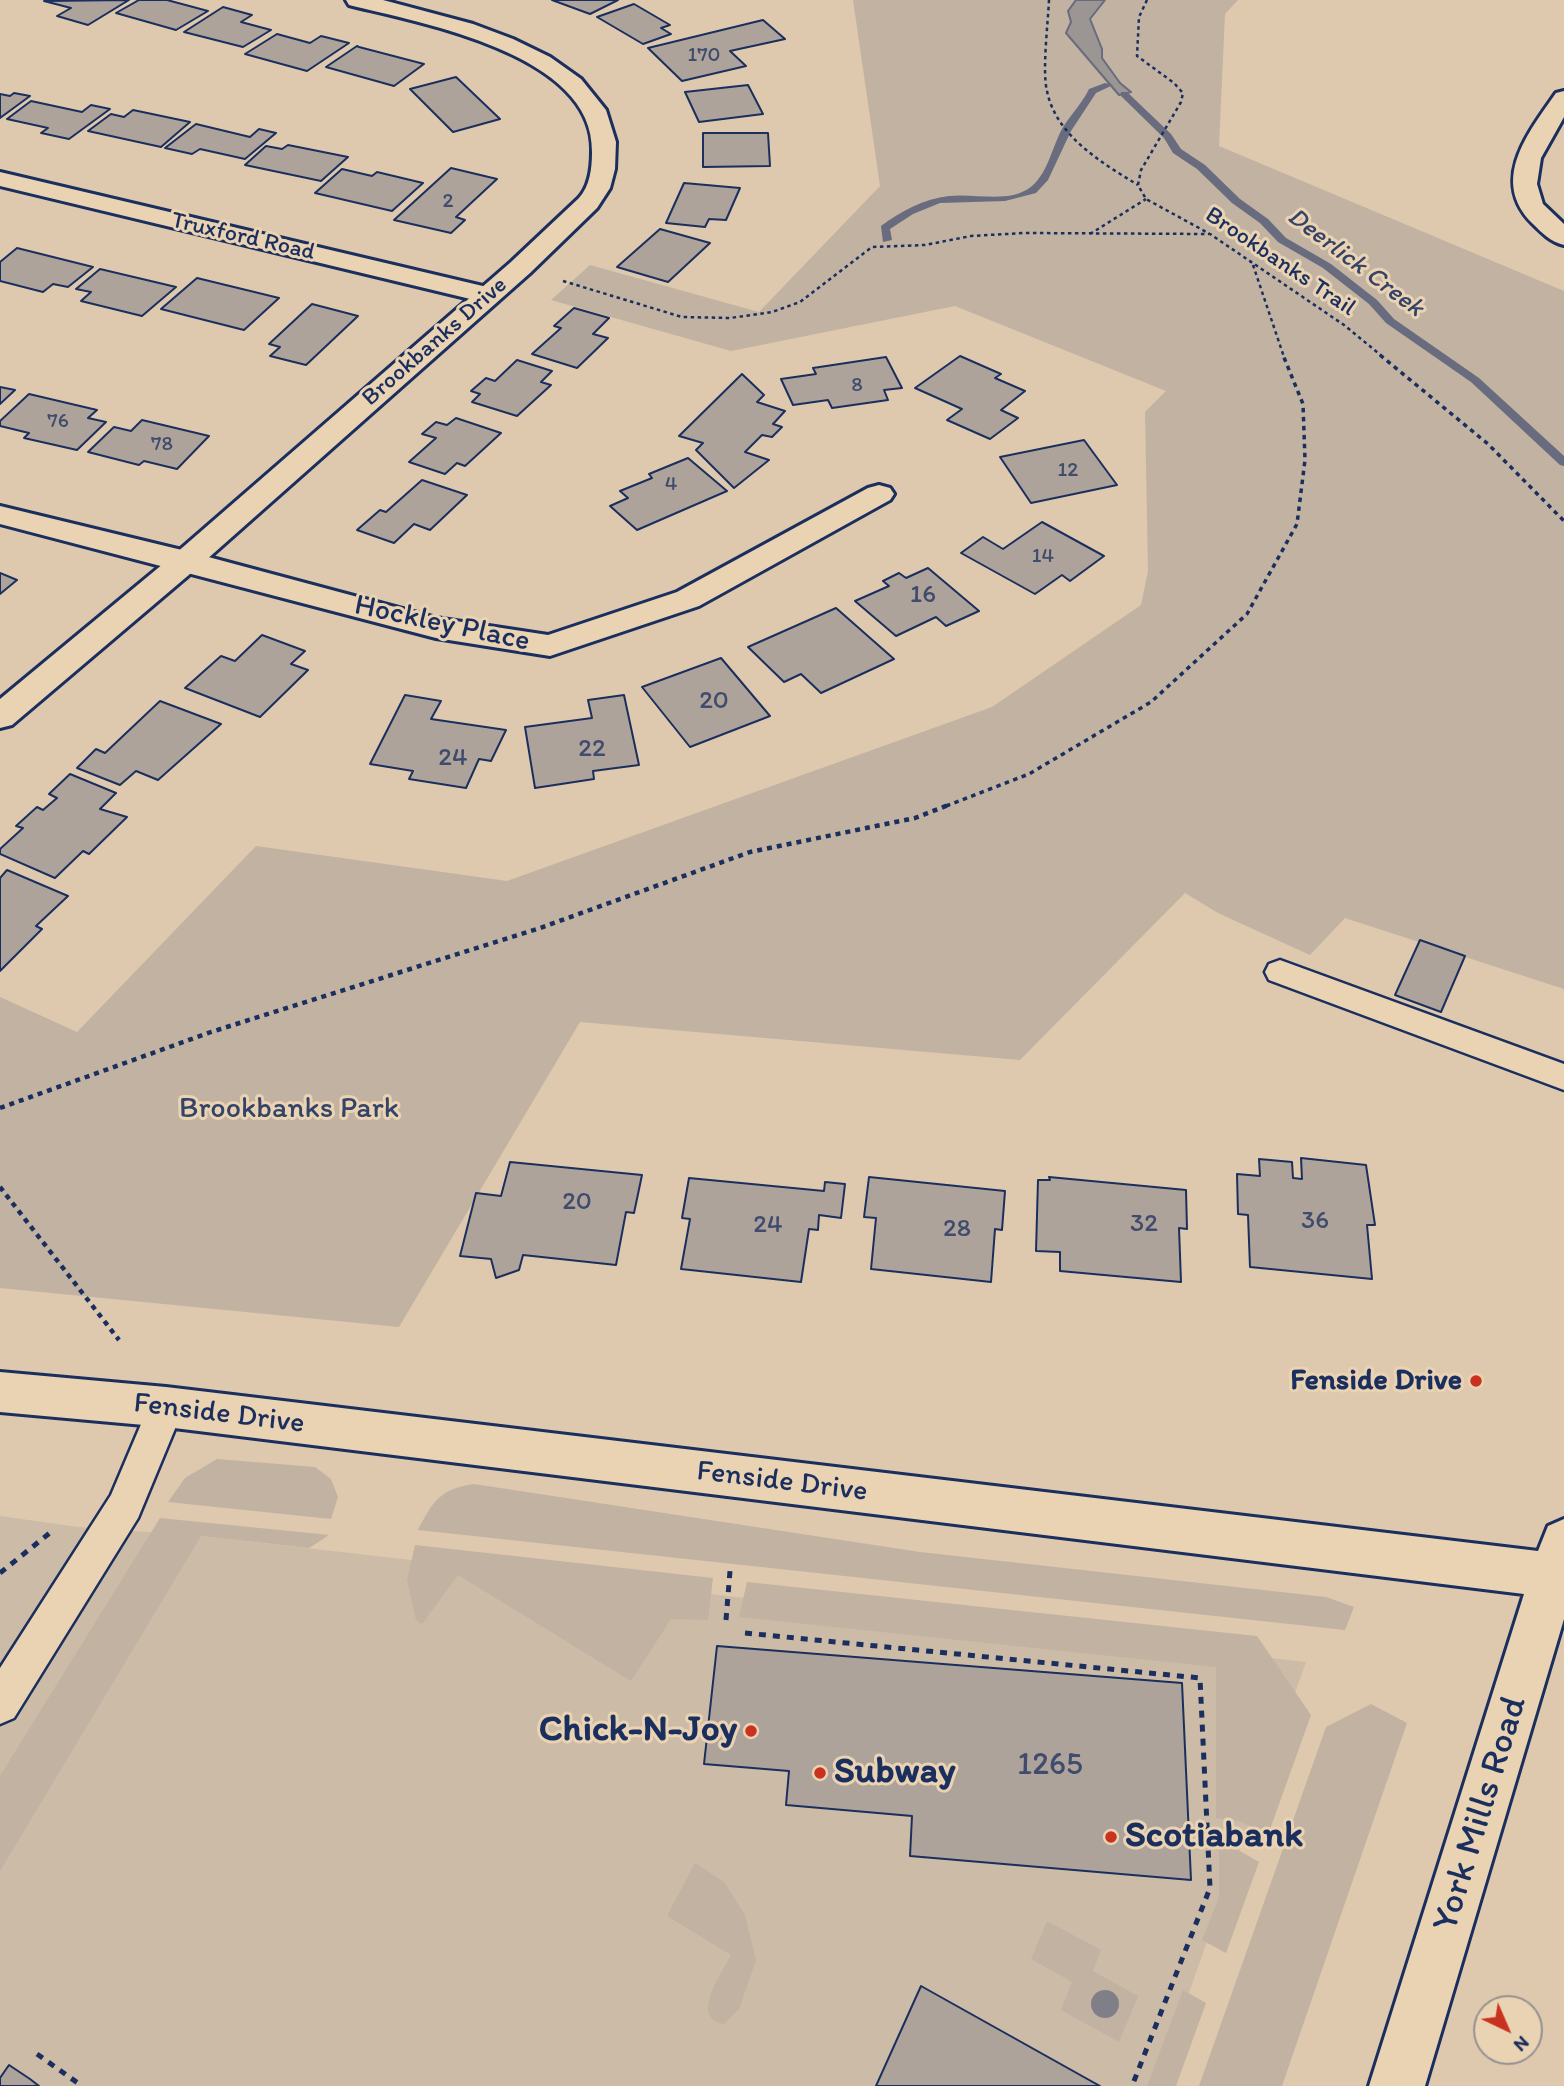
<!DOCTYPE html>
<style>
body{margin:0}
#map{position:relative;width:1564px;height:2086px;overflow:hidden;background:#dec9ae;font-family:Itim,sans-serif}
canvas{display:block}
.north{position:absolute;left:1473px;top:1995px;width:70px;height:70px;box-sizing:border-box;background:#ead3b3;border:2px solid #979191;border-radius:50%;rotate:136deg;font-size:19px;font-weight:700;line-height:28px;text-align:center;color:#1b2f5e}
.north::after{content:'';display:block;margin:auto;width:24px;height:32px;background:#c8321e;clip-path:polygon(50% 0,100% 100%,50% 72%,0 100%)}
</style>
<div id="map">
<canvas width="1564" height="2086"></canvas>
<div class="north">N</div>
</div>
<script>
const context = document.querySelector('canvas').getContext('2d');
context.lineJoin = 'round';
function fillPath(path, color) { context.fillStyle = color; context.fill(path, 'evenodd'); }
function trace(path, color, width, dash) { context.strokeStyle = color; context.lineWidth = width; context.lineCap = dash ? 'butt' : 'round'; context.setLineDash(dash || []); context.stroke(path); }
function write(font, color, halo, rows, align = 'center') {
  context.font = font + ' Itim,sans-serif'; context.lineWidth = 6; context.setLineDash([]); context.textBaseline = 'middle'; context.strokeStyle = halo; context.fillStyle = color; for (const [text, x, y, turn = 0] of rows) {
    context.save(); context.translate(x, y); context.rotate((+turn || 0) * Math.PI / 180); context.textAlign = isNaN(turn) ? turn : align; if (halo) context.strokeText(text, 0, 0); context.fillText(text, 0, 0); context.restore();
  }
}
const built = new Path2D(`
 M0,1516l78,11 123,9 1105,126 -150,424h-1156z`);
const green = new Path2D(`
 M853,0h385l-13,14 -6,132 345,145v698l-219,-71 -35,37 -92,-42 -33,-20 -165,167 -440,-38 -181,305 -399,-39v-291l77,35 179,-186 251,35 485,-174 149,-102 7,-34 -3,-159 21,-21 -211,-85 -224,45 -180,-51 39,-35 169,47 121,-126z
 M217,1459l98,8 16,12 7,18 -7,22 -163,-17 17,-24z
 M474,1484l446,68 406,45 28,10 -9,23 -927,-100c15,-29 22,-41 56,-46z
 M160,1518l169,17 -20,13 -108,-12 -201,335v-95z
 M415,1545l298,33 -5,42 -37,-1 -40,62 -173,-106 -36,49 -6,-4 -9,-40z
 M747,1582l510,54 54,79 -43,120 -29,-14 -23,-3v-151l-477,-50z
 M1371,1704l36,19 -125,363h-83l127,-359z
 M1219,1848l19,2 21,12 -33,91 -24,-13 17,-43z
 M695,1863l29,19 21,33 11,45 -17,49 -15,15c-35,-6 -2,-51 7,-69l-64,-39z
 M1047,1921l54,29 -8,21 45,25 -19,46 -58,-32 11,-28 -41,-23z
 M1183,1990l23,13 -30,83h-29z`);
const water = new Path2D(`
 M1076,0h29l-15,19 12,30v9l18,25 11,9 -12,3 -53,-62 5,-11 -3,-11z`);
const stream = new Path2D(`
 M1105,83l8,2 -17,8 -25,38 -23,49 -12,13 -31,8 -65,2 -27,11 -23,15 2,11 -9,2 -2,-16c20,-15 43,-27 68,-30 25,-3 57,7 79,-7 19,-12 24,-42 34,-60 8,-14 20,-25 27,-40z
 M1121,92h6l44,42 10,15 24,16 35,34 28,20 18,19 45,26 46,36 17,19 85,59 85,78v10l-4,-1 -89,-83 -85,-59 -17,-19 -46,-36 -45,-26 -18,-19 -28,-20 -35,-34 -24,-16 -9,-15 -43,-42z`);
const building = new Path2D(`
 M129,0l-41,25 -31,-9 14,-8 -27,-7z
 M139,0h28l41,11 -32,19 -60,-17z
 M552,0h66l-28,14z
 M634,4l36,21 -9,3 10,6 -28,10 -46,-27z
 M223,7l29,8 -11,7 30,8 -28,17 -59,-15z
 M763,20l22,19 -55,12 16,15 -64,15 -34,-33z
 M277,34l33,9 11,-7 28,7 -42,28 -62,-17z
 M357,46l2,1 65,17 -30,22 -68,-19z
 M456,77l44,42 -47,13 -43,-43z
 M748,85l15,29 -64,8 -14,-30z
 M14,93l16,3 -30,22v-24l10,2z
 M31,101l51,11 9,-7 19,4 -41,30 -28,-6 7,-5 -41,-9z
 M133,110l57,12 -29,25 -73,-16 23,-17 13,3z
 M196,124l54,13 9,-8 17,4 -31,26 -45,-10 -8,5 -27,-6z
 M703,133h65l2,33 -67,1z
 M288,145l60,12 -27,24 -76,-16 21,-19 16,3z
 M451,168l46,11 -41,38 9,3 -14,13 -57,-13z
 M342,169l30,7 5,-4 46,11 -31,28 -77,-18z
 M684,183l56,5 -14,32 -17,-1 -4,8 -39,-4z
 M660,229l50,14 -42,39 -51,-15z
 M17,248l76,19 -25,20 -15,-3 -10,8 -43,-11v-19z
 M100,269l76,18 -34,29 -61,-15 10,-9 -15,-3z
 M197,278l82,20 -35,32 -83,-21z
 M312,304l46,12 -52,49 -36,-9 10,-9 -11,-3z
 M574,308l35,10 -16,16 15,4 -31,30 -45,-14 29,-26 -7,-2z
 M960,356l41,18 -6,4 30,13 -24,19 17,8 -28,21 -43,-19 15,-11 -47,-21z
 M886,357l16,31 -18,2 4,10 -56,8 -4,-8 -35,5 -12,-26 35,-5 -3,-6z
 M517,360l35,11 -11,11 10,3 -34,31 -45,-14 8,-8 -9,-3 15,-13 9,3z
 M742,374l22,21 -7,7 28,9 -12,13 9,3 -10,10 -10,-2 -17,17 24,8 -35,28 -38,-38 7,-7 -24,-7z
 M0,387l15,3 -15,14z
 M29,394l68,16 -9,8 18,4 -29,28 -53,-12 5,-5 -29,-7v-5z
 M456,418l45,15 -36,33 -8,-3 -12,11 -36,-12 27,-24 -14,-4 14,-12 11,3z
 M142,420l67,16 -32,33 -33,-8 -5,4 -51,-13 26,-25 17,4z
 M1084,440l33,45 -86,18 -31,-46z
 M688,458l39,33 -90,39 -27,-24 18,-8 -8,-7 32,-13 -3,-4z
 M422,480l45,15 -37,35 -16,-6 -20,19 -37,-13 23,-20 6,2z
 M1042,522l62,34 -34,25 -8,-6 -27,19 -74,-41 22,-16 20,12z
 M928,568l51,43 -33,15 -10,-9 -40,19 -41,-35 34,-15 -6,-5 16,-8 7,5z
 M0,573l17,7 -17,14z
 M836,608l58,51 -73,34 -20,-19 -17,8 -36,-35z
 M262,635l43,16 -14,13 17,6 -48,47 -75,-29 36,-32 14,5z
 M721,658l49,58 -80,31 -48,-60z
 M405,695l36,6 -10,18 75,11 -15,31 -12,-2 -13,29 -57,-9 4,-8 -43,-7z
 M624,695l15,70 -46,6 1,8 -59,9 -10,-61 67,-9 -4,-18z
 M160,701l61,23 -63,56 -22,-9 -16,14 -43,-17 19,-19 9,4z
 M70,774l46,19 -16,16 27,8 -38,37 -6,-3 -28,27 -55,-24v-5l23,-21 -7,-2 21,-19 6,3 14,-12 -8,-4z
 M7,870l61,26 -32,30 6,3 -42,42v-93z
 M1420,940l45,16 -24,56 -46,-17z
 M1301,1158l65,7 9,60h-8l5,54 -122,-12 -2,-52 -10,-1 -1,-40 23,2 -1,-17 33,3 1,16 9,1z
 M510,1162l132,13 -8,38 -8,-1 -10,53 -93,-10 -4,15 -23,8 -5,-19 -31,-3 16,-63 25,3z
 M869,1177l136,14 -3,39 -7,-1 -4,53 -120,-13 5,-51 -12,-1z
 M1049,1177l137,13 1,39 -8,-1 2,54 -121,-11v-19l-24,-1 2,-71h12z
 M689,1178l135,13 1,-9 20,2 -4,34 -22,-3 -1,15 -9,-1 -8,53 -120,-13 9,-50 -8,-1z
 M717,1646l465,37 9,197 -281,-24 2,-40 -126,-11 3,-34 -85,-7z
 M921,1986l179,100h-224z
 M9,2065l21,14 9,7h-39v-8z`);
const pathFar3 = new Path2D(`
 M1049,0c-1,23 -7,72 -2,91 9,45 55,72 91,94
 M1147,0l-8,17 -2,39 37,27 9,10 -2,9 -40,68 -3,15 8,14 64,35 134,91 39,32
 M1090,234l56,-35
 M1253,265l31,92
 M563,281l119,36 48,1 42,-6 28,-10 72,-55 53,-2 46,-9 53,-3 185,1`);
const pathFar2 = new Path2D(`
 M1380,355l108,89 76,77
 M946,806l83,-32 122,-72 96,-88 50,-90 8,-64 -2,-56 -20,-49`);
const pathFar1 = new Path2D(`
 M0,1108l211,-76 329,-104 210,-76 165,-34 36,-14
 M0,1187l119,153`);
const path = new Path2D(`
 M0,1573l51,-41
 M726,1620l4,-49
 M745,1633l455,45 10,210 -78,198
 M37,2054l45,32`);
const lane = new Path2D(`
 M1280,960l284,104v26l-295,-110 -4,-8 4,-8z
 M166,1391l13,5 5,11 -46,111 -124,200 -14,6v-56l111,-173 42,-99z`);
const street = new Path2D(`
 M1564,91v26l-23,41 -4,26 6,20 21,20v21c-13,-3 -22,-12 -31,-21 -44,-43 -5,-91 23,-131z
 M0,172l487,115 9,2 4,6 -4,6 -9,2 -487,-117z
 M879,485l11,3 4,6 -4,6 -191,106 -149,50 -114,-18 -436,-114v-18l186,45 250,67 112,17 129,-43 191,-104z`);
const secondary = new Path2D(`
 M346,0h37l90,24 40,15 37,18 31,22 25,31 10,32 -1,27 -5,19 -13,20 -67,65 -333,295 -185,157 -12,3v-29l175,-145 336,-292 68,-64c11,-12 13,-30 13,-46 3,-98 -171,-129 -243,-147z
 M0,1372l166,15 1372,164 10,-25 16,-7v100l-139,467h-56l155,-492 -1358,-167 -166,-15z`);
const trees = [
 [1105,2004]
];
const markers = [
 [1476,1381,7,"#c8321e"],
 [751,1731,7,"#c8321e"],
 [820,1773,7,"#c8321e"],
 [1111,1837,7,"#c8321e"]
];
const farNumbernames = [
 ["170",704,56],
 ["2",448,202],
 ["8",857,386],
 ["76",58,422],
 ["78",162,445],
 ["12",1068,471],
 ["4",671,485],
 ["14",1043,557]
];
const farStreetnames = [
 ["Truxford Road",243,237,13],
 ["Brookbanks Trail",1280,262,34],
 ["Brookbanks Drive",435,342,-41]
];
const farWaternames = [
 ["Deerlick Creek",1355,263,37]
];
const numberNames = [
 ["16",923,595],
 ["20",714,701],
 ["22",592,749],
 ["24",453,758],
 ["20",577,1202],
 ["36",1315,1221],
 ["32",1144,1224],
 ["24",768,1225],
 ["28",957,1229]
];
const streetNames = [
 ["Hockley Place",442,624,12],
 ["Fenside Drive",219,1414,7],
 ["Fenside Drive",782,1482,7]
];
const parkNames = [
 ["Brookbanks Park",289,1109]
];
const poiNames = [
 ["Fenside Drive",1462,1381]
];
const nearNumbernames = [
 ["1265",1050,1766]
];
const nearPoinames = [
 ["Chick-N-Joy",737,1731,"right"],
 ["Subway",834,1773],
 ["Scotiabank",1125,1837]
];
const nearStreetnames = [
 ["York Mills Road",1481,1814,-73]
];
fillPath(built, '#ccbba7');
fillPath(green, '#c1b2a2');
fillPath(water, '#9b9593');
trace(water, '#686c7e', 2);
fillPath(stream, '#686c7e');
fillPath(building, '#aea39a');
trace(building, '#1b2f5e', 2);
trace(lane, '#1b2f5e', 5);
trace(street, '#1b2f5e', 6);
trace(secondary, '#1b2f5e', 6);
trace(pathFar3, '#1b2f5e', 2.5, [3.5, 3.5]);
trace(pathFar2, '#1b2f5e', 3.5, [4.5, 4.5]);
trace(pathFar1, '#1b2f5e', 4.5, [5, 5]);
trace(path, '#1b2f5e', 5, [7, 7]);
fillPath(lane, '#ead3b3');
fillPath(street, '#ead3b3');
fillPath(secondary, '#ead3b3');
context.fillStyle = '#807f88';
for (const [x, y] of trees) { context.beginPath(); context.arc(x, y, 14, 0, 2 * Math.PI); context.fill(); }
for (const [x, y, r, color] of markers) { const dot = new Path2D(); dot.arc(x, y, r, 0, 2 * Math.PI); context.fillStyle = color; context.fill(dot); trace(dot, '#ead3b3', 2.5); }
write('21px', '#404c6d', null, farNumbernames);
write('24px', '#1b2f5e', '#ead3b3', farStreetnames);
write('italic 26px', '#354369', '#ead3b3', farWaternames);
write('26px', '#404c6d', null, numberNames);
write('30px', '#1b2f5e', '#ead3b3', streetNames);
write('30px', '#344368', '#ead3b3', parkNames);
write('bold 30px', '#1b2f5e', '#ead3b3', poiNames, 'right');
write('32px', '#404c6d', null, nearNumbernames);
write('bold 37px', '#1b2f5e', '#ead3b3', nearPoinames, 'left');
write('37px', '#1b2f5e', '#ead3b3', nearStreetnames);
</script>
